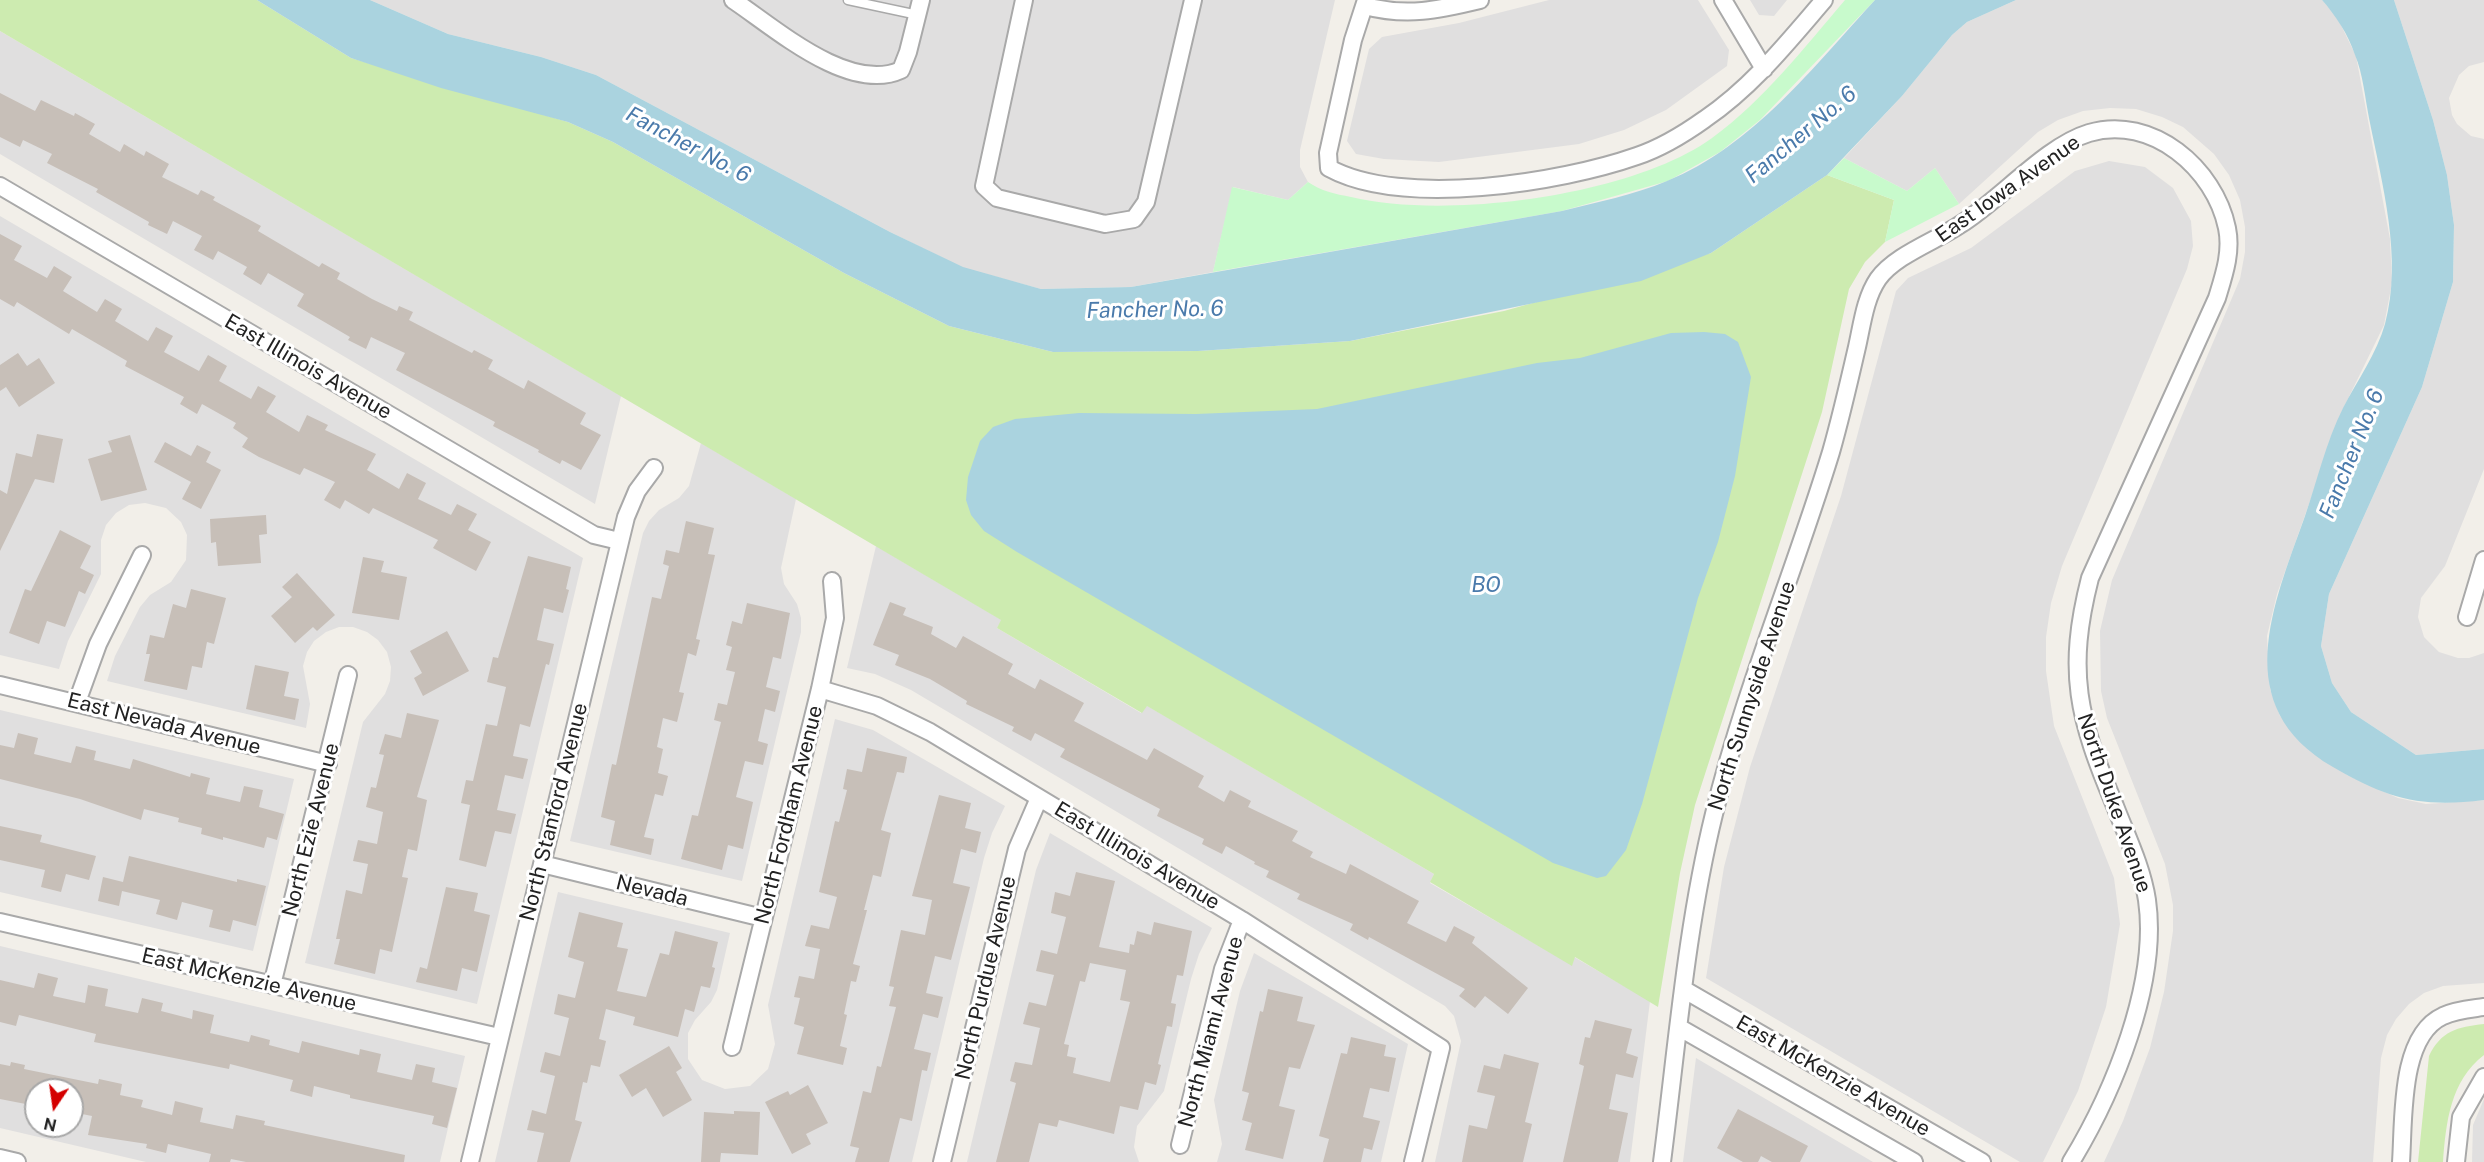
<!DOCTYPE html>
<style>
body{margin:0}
#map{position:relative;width:2484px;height:1162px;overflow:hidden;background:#f2efe9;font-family:"Public Sans",sans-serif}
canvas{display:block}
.north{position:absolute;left:24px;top:1078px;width:60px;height:60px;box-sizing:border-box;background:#fff;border:2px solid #a7a7a7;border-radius:50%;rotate:193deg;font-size:16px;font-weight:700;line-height:24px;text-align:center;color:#222}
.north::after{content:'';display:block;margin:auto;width:21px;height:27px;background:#d40000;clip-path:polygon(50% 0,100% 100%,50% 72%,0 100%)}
</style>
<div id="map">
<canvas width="2484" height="1162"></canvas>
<div class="north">N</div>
</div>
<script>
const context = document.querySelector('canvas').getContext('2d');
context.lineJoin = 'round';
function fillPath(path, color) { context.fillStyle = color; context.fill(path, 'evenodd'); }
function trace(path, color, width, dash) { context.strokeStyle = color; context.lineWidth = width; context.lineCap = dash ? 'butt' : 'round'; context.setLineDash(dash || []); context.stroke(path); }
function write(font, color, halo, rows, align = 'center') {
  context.font = font + ' "Public Sans",sans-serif'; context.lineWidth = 6; context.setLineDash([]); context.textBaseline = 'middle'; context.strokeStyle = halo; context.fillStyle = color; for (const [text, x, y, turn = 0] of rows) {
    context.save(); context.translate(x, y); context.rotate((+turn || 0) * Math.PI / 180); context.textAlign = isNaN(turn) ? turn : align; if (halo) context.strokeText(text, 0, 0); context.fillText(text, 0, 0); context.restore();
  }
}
const residential = new Path2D(`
 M370,0h965l-35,150v17l8,15 -20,18 -55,-13 -20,85 -82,15 -90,2 -78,-21 -73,-36 -294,-157 -55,-18 -93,-23z
 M1549,0h149l31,50 -2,16 -61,44 -42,20 -45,14 -140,18 -55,-3 -28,-5 -9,-13 22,-92 13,-12 77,-14z
 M1750,0h37l-13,16 -15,-1z
 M2016,0h306l15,17 19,39 34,183 2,44 -8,42 -42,86 -65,183 -10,42 3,53 10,27 67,59 51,23 28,6 58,-4v183l-41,3 -19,7 -15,11 -13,15 -9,16 -6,23 -8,104h-269l19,-41 27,-73 14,-56 9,-61v-26l-8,-41 -58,-146 -6,-27 -1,-60 12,-51 128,-301 5,-27v-25l-5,-27 -11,-25 -15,-21 -31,-27 -21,-10 -26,-8 -26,-1 -27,3 -25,9 -20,12 -79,72 -24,-36 -28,23 -63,-33 58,-62 50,-61 15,-13z
 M2394,0h90v62l-15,4 -10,9 -10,23 3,17 5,9 14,12 13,3v330l-39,97 -24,32 -3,19 6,20 15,15 19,6h11l15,-5v96l-68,6 -65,-43 -19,-29 -11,-37 8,-52 93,-207 31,-105 1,-57 -7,-50 -14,-55z
 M0,31l621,365 -26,108 -595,-350z
 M2109,161l36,6 28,21 18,33 2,25 -6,23 -125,297 -11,37 -5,34v34l8,55 60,152 6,46 -14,83 -28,84 -35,71h-23l-314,-184 18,-111 26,-100 91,-271 55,-205 12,-13 63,-30 104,-77z
 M0,216l583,342 -106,446 -172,-41 58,-241 22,-28 5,-13 1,-14 -4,-15 -9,-12 -11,-8 -14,-5h-14l-13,5 -12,9 -7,11 -4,14 7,38 -4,24 -199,-47 8,-25 25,-49 10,-12 21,-13 15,-22 1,-25 -6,-13 -15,-14 -21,-5 -16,2 -13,8 -10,12 -5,15v34l-33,67 -9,28 -59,-14z
 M701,443l95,56 -15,69 3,16 13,20 4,14v14l-59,249 -172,-40 73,-308 6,-12 10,-11 20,-12 10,-12z
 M876,546l126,74 -5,8 144,85 5,-8 288,169 -4,9 142,82 2,-8 76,44 -20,161h-195l26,-121 -7,-25 -9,-10 -534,-316 -36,-16 -28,-6z
 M0,710l294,69 -41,172 -253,-59z
 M835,719l38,11 132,76 -13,27 -8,25 -72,304h-417l63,-270 172,41 -13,57 -6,12 -16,18 -7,13v26l14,21 23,9 25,-3 18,-17 7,-25 -7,-39z
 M1050,833l162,95 -13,26 -8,25 -27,112 -27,35 -3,21 5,15h-172l69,-292z
 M0,946l465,110 -25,106h-294l-146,-34zM36,1090h36v36h-36z
 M1254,953l154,91 -27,118h-164l5,-18 -8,-44 26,-109z
 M1696,1058l177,104h-190z
 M2484,1099v63h-12l1,-37z`);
const grass = new Path2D(`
 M0,0h257l94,58 217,64 45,20 231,131 105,53 104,26 145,-1 152,-10 154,-30 207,-58 116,-78 67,25 -9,42 -20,20 -16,27 -27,123 -127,393 -15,68 -22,134 -83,-50 -3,9 -142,-84 4,-8 -287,-168 -5,7 -145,-85 4,-8 -1001,-589z
 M2484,1024v31c-34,26 -38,68 -41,107h-25l11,-106c12,-25 28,-29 55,-32z`);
const park = new Path2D(`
 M1845,0h30l-115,120 -40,32 -52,29 -106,30 -349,61 19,-85 56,13 20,-18c13,9 27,12 43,15 95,23 281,-1 361,-59 52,-38 92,-90 133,-138z
 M1844,158l63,33 28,-23 24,36 -74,38 9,-42 -67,-25z`);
const water = new Path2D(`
 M257,0h113l78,34 93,23 55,18 294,157 73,35 78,22 90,-2 431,-76c35,-9 72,-16 105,-30 86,-35 147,-115 208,-181h141l-49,22 -15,13 -50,61 -75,79 -116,78 -70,28 -291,60 -152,10 -145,1 -104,-26 -105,-53 -231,-131 -45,-20 -127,-34 -90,-30z
 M2322,0h72l39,120 14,55 7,50 -1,57 -31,105 -93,207 -8,52 11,37 19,29 65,43 68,-6v51c-63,8 -96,-1 -151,-33 -105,-61 -60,-161 -28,-251 12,-35 21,-74 38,-108 14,-27 34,-55 42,-84 18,-66 -3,-140 -16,-206 -4,-20 -6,-44 -14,-63 -7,-21 -19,-39 -33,-55z
 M1704,332l21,2 13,8 13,35 -16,99 -17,66 -20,56 -56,206 -16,46 -20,26 -9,2 -44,-15 -536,-311 -33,-21 -13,-16 -5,-15 2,-23 12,-36 13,-14 22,-8 64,-6 117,1 121,-5 220,-46 43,-5 91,-25z`);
const building = new Path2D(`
 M0,93l35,18 6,-11 33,16 1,-3 20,11 -6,10 31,18 4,-8 20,12 2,-5 23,13 -7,13 36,18 3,-5 14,7 -2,3 48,26 -3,5 61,36 3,-4 18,10 -3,6 35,20 25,12 2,-5 14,6 -4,8 63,33 2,-3 19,10 -5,9 36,20 4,-9 58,33 -6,11 21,11 -20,35 -19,-10 -2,4 -22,-12 1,-2 -46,-24 2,-4 -99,-52 9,-17 -34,-16 -5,12 -18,-9 2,-3 -53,-31 7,-12 -36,-21 -7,12 -18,-11 4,-7 -29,-16 -5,9 -19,-10 8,-14 -29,-15 -6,13 -19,-9 1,-3 -53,-30 2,-3 -51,-26 5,-9 -29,-14 -3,7 -20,-10z
 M0,234l22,12 -8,14 33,18 7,-12 18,11 -9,14 34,21 8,-13 17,10 -7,12 33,20 8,-14 17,9 -9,16 35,19 9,-16 19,11 -8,15 32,18 7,-13 18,10 -10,16 33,20 8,-17 21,10 -3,5 51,24 -9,16 32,19 8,-16 19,10 -8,16 33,16 6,-11 20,10 -9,16 23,12 -15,29 -43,-23 5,-8 -65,-32 -4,6 -24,-14 -5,9 -16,-9 11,-18 -31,-14 -4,7 -41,-18 -17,-10 6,-9 -15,-10 3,-5 -34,-19 -5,10 -17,-10 4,-7 -59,-31 2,-5 -55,-32 -3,5 -52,-32 -3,5 -14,-8z
 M18,353l9,13 12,-8 16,25 -36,24 -13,-20 -6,4v-26z
 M37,434l26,5 -9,44 -19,-4 -35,72v-61l7,4 9,-41 16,4z
 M130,435l17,55 -46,11 -13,-42 24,-7 -4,-11z
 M165,442l26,14 6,-11 14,7 -5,10 15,8 -20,39 -19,-10 9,-17 -37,-20z
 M266,515l1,19 -8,1 2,28 -43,3 -2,-24 -5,1 -1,-24z
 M686,521l28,7 -6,26 7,1 -19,84 4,1 -4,16 -8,-3 -9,39 5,1 -7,29 -14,-4 -6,29 6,2 -5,24 10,3 -5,20 -8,-2 -11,43 10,2 -3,16 -41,-10 5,-24 -14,-4 11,-53 4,1 36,-168 9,2 8,-33 -6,-2 3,-14 13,3z
 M60,530l31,16 -11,22 14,7 -9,19 -6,-3 -14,36 -18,-6 -8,23 -30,-11 16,-44 6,2z
 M528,556l43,11 -5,22 3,1 -6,23 -19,-5 -7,32 17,4 -5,21 -3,-1 -16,63 -10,-3 -7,32 15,3 -5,20 -18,-4 -8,35 19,4 -5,20 -16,-3 -9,36 -27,-7 11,-55 -9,-2 5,-23 7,1 13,-57 11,2 9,-39 -19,-5 6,-25 5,1z
 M363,557l21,4 -3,11 26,5 -8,43 -47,-7z
 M297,573l38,42 -18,16 -4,-4 -18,16 -24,-27 21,-19 -10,-10z
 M191,589l35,9 -12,46 -7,-2 -5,26 -10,-2 -5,24 -43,-9 6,-27h-4l4,-19 14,3 9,-34 13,4z
 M890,602l16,6 -3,7 30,12 -2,7 25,14 7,-12 50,28 -5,10 27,15 5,-10 44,24 -10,18 73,39 7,-12 50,28 -6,11 26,15 6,-12 21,11 -3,6 50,24 -6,10 21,11 -3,5 36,17 4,-10 69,37 -12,22 39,19 8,-16 21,11 -3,6 56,45 -20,26 -23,-18 -10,12 -16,-12 6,-7 -96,-52 -1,3 -18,-10 3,-6 -56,-25 3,-5 -34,-17 3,-6 -15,-7 1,-2 -29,-16 -4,8 -20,-10 2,-5 -47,-23 3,-7 -100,-52 5,-8 -30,-16 -4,8 -19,-10 2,-4 -48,-23 1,-3 -37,-22 -35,-14 4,-10 -26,-10z
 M747,603l43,10 -9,46 -8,-2 -7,30 14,4 -5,21 -10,-3 -7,32 10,3 -5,21 -18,-4 -9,36 17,5 -10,47 -15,-4 -6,25 -41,-11 11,-44 6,1 23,-94 -7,-2 4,-17 9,2 8,-33 -9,-2 6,-23 -6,-2 6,-24 10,3z
 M447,631l22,40 -46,25 -9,-18 8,-5 -12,-22z
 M255,665l34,7 -5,24 15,3 -4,21 -49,-11z
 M407,713l32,7 -22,77 10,3 -10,51 -9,-2 -6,28 6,1 -16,74 -12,-3 -5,25 -41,-10 6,-25h-4l10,-49 16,4 6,-30 -15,-3 5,-21 19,4 6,-32 -17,-5 5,-20 5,1 8,-33 -5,-1 6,-20 16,4z
 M18,733l20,5 -4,16 37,9 5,-17 20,5 -2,9 36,9 3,-10 57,18 1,-4 19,5 -4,16 34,8 4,-16 19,4 -4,17 25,7 -7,26 -10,-3 -3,11 -41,-11v3l-22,-6 1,-6 -24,-6 1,-4 -35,-9 -3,11 -61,-21 -80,-20v-34l14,3z
 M867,748l40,9 -3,16 -7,-1 -16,58 10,3 -10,44 -8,-2 -9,35h3l-14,54 7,2 -4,16 -5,-1 -7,33 3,1 -7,31 7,2 -4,17 -46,-11 7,-27 -10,-3 6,-26 -6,-1 5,-21 15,3 6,-30 -15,-3 6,-21 18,4 8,-32 -18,-5 16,-71 4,1 8,-32 -4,-1 4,-20 15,3z
 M939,795l32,8 -6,25 16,4 -5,21 -15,-4 -8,34 17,4 -19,73 -16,-4 -9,37 17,4 -5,21 -15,-4 -9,35 17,4 -4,18 -5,-1 -10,51 -12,-3 -11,44h-34l4,-14 -9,-2 13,-55 8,2 6,-27 4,1 15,-60 -7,-1 5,-19 -5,-1 12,-56 24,5 7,-35 -20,-4z
 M0,826l42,9 -2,7 56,14 -7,24 -23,-6 -5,18 -20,-5 4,-17 -45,-10z
 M129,856l108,26v-3l29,7 -10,40 -23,-6 -3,12 -21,-5 4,-17 -31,-8 -5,18 -21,-6 4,-14 -38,-9 -3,15 -21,-5 5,-24 20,5z
 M1076,872l39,9 -16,66 30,6 1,-9 4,1 3,-14 14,4 3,-13 38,9 -9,45 -6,-1 -6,28 5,1 -4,23 -5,-1 -9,38 3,1 -5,20 -11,-3 -7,28 -18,-4 -6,28 -55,-14 -2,7 -18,-4 -10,39h-33l20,-79 -6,-2 5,-19 17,3 8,-37 -17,-4 6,-22 17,4 8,-31 -18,-4 5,-21 16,4 9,-37 -15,-4 4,-21 15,4zM1090,963l36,7 -6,30 10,2 -20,80 -37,-9 3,-15 -9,-2 2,-11 -5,-1 16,-63 5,1z
 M446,887l32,6 -4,18 16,4 -13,57 -15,-4 -5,23 -41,-9 4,-15 7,2z
 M579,912l44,11 -6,24 11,2 -11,42 29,6 14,-44 9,2 6,-24 43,11 -6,25 3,1 -5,20 -9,-2 -7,26 -9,-3 -7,28 -45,-12 2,-8 -29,-8 -7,30 7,2 -6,26 -9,-2 -4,18 -4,-1 -8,38 7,2 -12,40h-33l7,-29 -17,-3 5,-20 14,4 9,-38 -15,-4 5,-20 15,4 9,-38 -15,-4 4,-20 17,4 9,-36 -16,-5z
 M38,973l20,5 -5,18 32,7 3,-18 20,4 -3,17 33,7 4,-15 21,5 -2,8 31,8 1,-9 21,5 -4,18 39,9 2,-7 19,5 -1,5 30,8 3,-12 57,14 1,-6 21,5 -4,18 35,8 4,-16 19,4 -3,14 25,6 -10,40 -15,-4 2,-8 -84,-18v-3l-36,-9 -2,11 -22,-6 3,-11 -63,-16 -1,5 -135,-27 2,-8 -77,-19 -3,11 -16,-4v-42l34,8z
 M1268,989l35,8 -6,24 18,4 -15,44 -11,-2 -10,39 16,4 -12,49 -38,-9 7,-27 -10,-3 7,-27 -7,-2 18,-80 3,1z
 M1595,1020l37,9 -6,24 12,4 -5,21 -17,-4 -7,35 19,4 -10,49h-55l21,-96 -5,-2 6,-27 5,1z
 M1351,1037l35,8 -2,11 12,2 -7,34 -19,-4 -7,29 17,4 -8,29 -8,-2 -3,14h-38l6,-23 -10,-3 22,-83 6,1z
 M669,1046l13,22 -6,4 16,28 -29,17 -17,-29 -14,9 -13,-22z
 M1504,1054l35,9 -14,59 7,2 -9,38h-61l7,-37 18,4 8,-33 -18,-4 7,-27 16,4z
 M11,1062l14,3 -1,4 74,15 1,-5 23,5 -2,11 23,5 -2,7 31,8 3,-14 28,7 -3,14 33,7 3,-14 29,6 -1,4 141,30 -1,7h-158l-15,-3 -1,3h-21l2,-8 -43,-10 -2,9 -20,-5 1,-4 -59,-9 4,-19 -20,-4v-22h-36v16l-36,-7v-35l10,2z
 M808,1085l20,38 -22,11 5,10 -19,10 -27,-52 23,-11 2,4z
 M1738,1109l70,37 -8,16h-28l-11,-6 -3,6h-15l-26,-14z
 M734,1111l26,1 -2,43 -37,-2 -1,9h-19l3,-50 30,2z`);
const service = new Path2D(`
 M848,0l70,15`);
const minor = new Path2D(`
 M733,0c42,28 116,94 168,70l7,-18 13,-52
 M1024,0l-40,186 13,12 108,26 29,-5 12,-17 47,-202
 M1366,0l-13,40 -25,113 1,15c73,40 231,15 308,-12 24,-8 47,-22 68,-37 47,-32 82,-76 119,-119
 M1723,0l41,69
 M1365,6c42,11 73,4 115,-6
 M0,186l594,349 25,6
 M2467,617l17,-57
 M0,685l328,79
 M820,689l57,17 53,26 312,188 199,128 -28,114
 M77,702l21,-58 44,-89
 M542,864l221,54
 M0,922l499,115
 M272,985l76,-310
 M1683,989l299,173
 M1680,1028l234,134
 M732,1047l88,-358 15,-71 -3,-37
 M1180,1145l43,-176 19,-49
 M0,1158l17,4
 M470,1162l156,-645 11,-26 17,-23
 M942,1162l75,-313 22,-51
 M1662,1162c15,-116 24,-234 52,-348 30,-123 80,-241 117,-362 10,-35 18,-70 26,-105 5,-22 8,-49 21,-68 17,-24 58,-38 83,-55 40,-25 85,-78 128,-91 63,-19 126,36 138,95 5,24 -3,47 -10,70l-127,280c-24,94 -12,140 25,228 12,31 27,61 32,94 12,83 -34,193 -76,262
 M2401,1162c3,-42 -2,-126 42,-146 12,-6 27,-7 41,-9
 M2456,1162l5,-45 23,-40`);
const streetNames = [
 ["East Iowa Avenue",2008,189,-35],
 ["East Illinois Avenue",308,367,30],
 ["North Sunnyside Avenue",1752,696,-72],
 ["East Nevada Avenue",164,724,14],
 ["North Duke Avenue",2114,803,71],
 ["North Stanford Avenue",554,812,-76],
 ["North Fordham Avenue",789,815,-76],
 ["North Ezie Avenue",311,830,-76],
 ["East Illinois Avenue",1137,856,31],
 ["Nevada",652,891,14],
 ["North Purdue Avenue",986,978,-77],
 ["East McKenzie Avenue",249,980,13],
 ["North Miami Avenue",1211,1032,-75],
 ["East McKenzie Avenue",1833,1076,30]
];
const waterNames = [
 ["Fancher No. 6",1801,135,-40],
 ["Fancher No. 6",688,145,28],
 ["Fancher No. 6",1155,310,-1],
 ["Fancher No. 6",2352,454,-68],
 ["BO",1486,585]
];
fillPath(residential, '#e0dfdf');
fillPath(grass, '#cdebb0');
fillPath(park, '#c8facc');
fillPath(water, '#aad3df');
fillPath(building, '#c7bfb8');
trace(service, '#a9a9a9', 11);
trace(minor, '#a9a9a9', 20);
trace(service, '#fff', 8);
trace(minor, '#fff', 16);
write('21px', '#222', '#fff', streetNames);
write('italic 22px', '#4a7aab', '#fff', waterNames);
</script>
